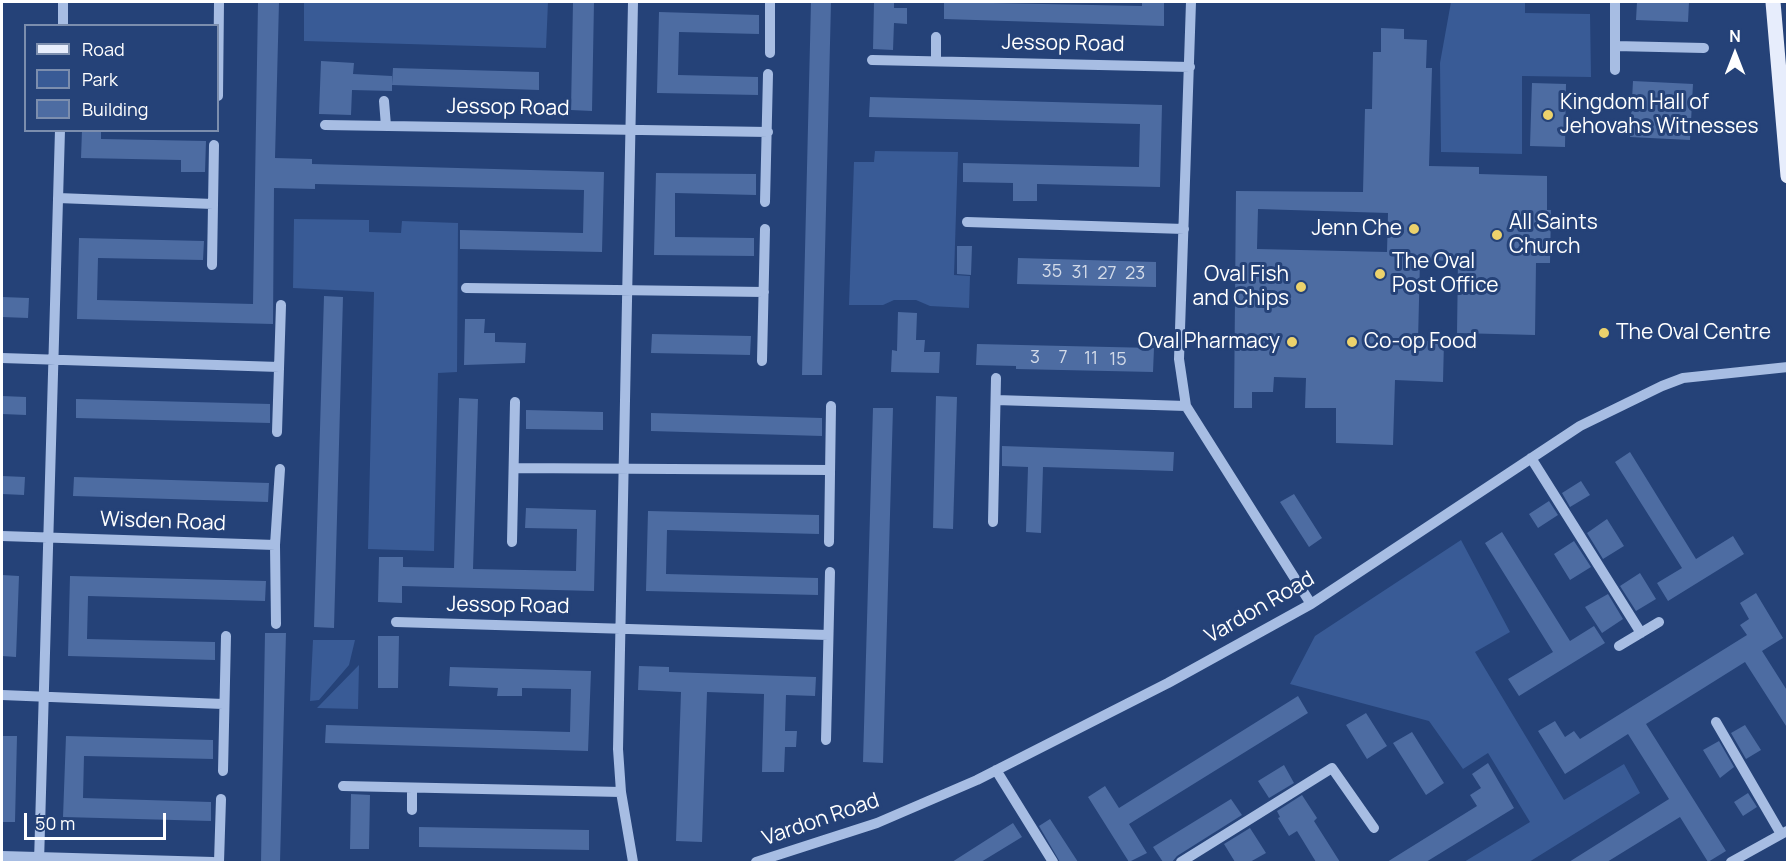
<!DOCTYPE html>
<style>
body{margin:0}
#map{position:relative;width:1789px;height:864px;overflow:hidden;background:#254278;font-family:Manrope,sans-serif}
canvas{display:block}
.frame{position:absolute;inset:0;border:3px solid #fff;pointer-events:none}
.legend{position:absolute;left:24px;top:24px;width:195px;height:108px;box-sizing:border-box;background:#254278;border:2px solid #7c8eae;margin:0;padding:8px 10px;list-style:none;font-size:18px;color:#fff}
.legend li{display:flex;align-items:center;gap:12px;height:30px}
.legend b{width:30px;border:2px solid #7c8eae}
.north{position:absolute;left:1705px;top:24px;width:60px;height:60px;-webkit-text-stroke:4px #254278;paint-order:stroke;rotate:0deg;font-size:16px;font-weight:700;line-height:24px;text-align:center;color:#fff}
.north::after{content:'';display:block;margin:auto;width:21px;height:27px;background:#fff;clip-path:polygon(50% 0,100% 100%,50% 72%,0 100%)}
.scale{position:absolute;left:24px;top:813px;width:142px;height:27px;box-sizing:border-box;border:3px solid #fff;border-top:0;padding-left:8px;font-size:18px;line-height:21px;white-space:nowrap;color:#fff;-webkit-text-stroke:4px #254278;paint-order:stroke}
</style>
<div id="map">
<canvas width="1789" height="864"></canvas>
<div class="frame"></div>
<ul class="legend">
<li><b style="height:8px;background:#e7edfc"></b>Road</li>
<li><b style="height:16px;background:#395b96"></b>Park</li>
<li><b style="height:16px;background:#4d6ca2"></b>Building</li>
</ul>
<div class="north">N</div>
<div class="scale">50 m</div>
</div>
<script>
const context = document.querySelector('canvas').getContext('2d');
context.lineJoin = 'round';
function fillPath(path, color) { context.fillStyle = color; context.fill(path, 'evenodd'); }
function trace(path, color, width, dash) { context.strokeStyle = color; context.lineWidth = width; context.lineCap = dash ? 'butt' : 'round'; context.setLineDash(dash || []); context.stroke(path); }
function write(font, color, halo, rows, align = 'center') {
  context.font = font + ' Manrope,sans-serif'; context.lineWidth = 6; context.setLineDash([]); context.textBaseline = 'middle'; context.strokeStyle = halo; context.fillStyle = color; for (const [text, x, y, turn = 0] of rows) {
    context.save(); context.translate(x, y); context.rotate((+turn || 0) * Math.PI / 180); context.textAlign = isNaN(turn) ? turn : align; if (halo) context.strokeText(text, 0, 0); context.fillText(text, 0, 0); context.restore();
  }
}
const green = new Path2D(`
 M304,2h244l-2,46 -242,-7z
 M1451,2h74v11l65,1 1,63 -69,-1v78l-81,-2 -1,-89z
 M875,151l83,1 -4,123 16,1 -1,32 -39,-2 -14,-6h-22l-11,5h-34l5,-143h20z
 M294,219l75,1v12l32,1 1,-12 56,2 -1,149 -19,1 -4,178 -66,-2 6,-257 -81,-4z
 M1461,540l49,92 -35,20 89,148 60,-36 16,29 -111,69h-65l66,-40 -42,-69 -25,16 -34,-48 -139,-37 25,-48z
 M313,640h42l-6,25 -30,35 -9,1z
 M359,665l-1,44 -41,-1z`);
const building = new Path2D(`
 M258,2h21l-4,156 37,1v5l292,8 -2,80 -142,-3v-19l123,3 1,-43 -269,-6v5l-41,-1 -1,136 -196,-5 2,-81 125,3 -1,19 -105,-2 -1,42 156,4z
 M573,2h21l-2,109 -21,-1z
 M811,2h20l-9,373h-20z
 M874,2h20v6h13v16l-13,-1 -1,27 -20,-1z
 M944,2l198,4v-4h22v24l-220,-7z
 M1637,2h52l-1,20 -52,-2z
 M659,12l100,3v19l-80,-2 -1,43 80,2v18l-101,-2z
 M1381,28l23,1v10l23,1 -1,28h6l-3,98 50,1v7l68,2v34h4l-1,53h-14l-1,72 -78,-2 1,-72 -38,-1 -2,81h26l-1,41 -48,-2 -2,65 -57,-2v-35h-31l1,-30 -32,-1 -1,15h-21v16h-18l2,-217 127,1 2,-83h7l1,-57h8zM1258,209l130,4 -1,39 -130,-3z
 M321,61l33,2 -1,11 39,2v15l-40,-1 -1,25 -32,-1z
 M393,68l146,4v18l-147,-5z
 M1633,81l60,3 -3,56 -60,-3z
 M1532,83l34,1 -1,63 -35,-1z
 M870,97l292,8 -2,82 -123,-3v17h-24v-18l-50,-1v-19l176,4 1,-43 -271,-7z
 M82,130h19v9l105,2 -1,31h-24v-12l-100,-2z
 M656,173l100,1v21l-81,-2v44l79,1v18l-100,-1z
 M957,246h15l-1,29 -14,-1z
 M1018,258l138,4v25l-139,-3z
 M324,296l19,1 -9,331 -20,-1z
 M2,297l27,1 -1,20 -26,-1z
 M898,312l19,1 -1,27h9l-1,12h16l-1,21 -48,-1 1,-22 5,1z
 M465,319h20l-1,14h11v9l31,1 -1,20 -61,2z
 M652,334l99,2 -1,19 -99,-2z
 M977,344l177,4 -1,24 -137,-3v-3l-40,-1z
 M2,396l24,1v18l-24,-1z
 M936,396l21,1 -4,132 -20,-1z
 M459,398l19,1 -5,170 103,2 1,-42 -52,-1 1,-20 70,2 -2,81 -192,-5v17l-24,-1 1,-45h24v10l51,1z
 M76,399l194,5v19l-194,-5z
 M873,408h20l-10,355 -20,-1z
 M526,410l77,2v18l-77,-1z
 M651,413l171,5v18l-171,-5z
 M1002,446l172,6 -1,19 -130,-4 -2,66 -15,-1 2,-65 -26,-1z
 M1630,452l66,107 37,-23 11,18 -76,47 -11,-18 25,-15 -67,-106z
 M2,476l23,1 -1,18 -22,-1z
 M74,477l195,6 -1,19 -195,-6z
 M1581,481l9,14 -20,12 -8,-14z
 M1294,494l28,44 -13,9 -29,-45z
 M1549,501l9,14 -20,13 -9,-14z
 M648,511l171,4v19l-152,-4 -1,44 152,4v17l-172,-4z
 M1607,519l17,27 -21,13 -16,-26z
 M1502,532l68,109 24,-15 11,17 -86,53 -11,-17 45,-27 -68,-109z
 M1574,541l17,26 -21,13 -16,-26z
 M1640,573l16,26 -20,12 -16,-25z
 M2,575l17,1 -3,81 -14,-1z
 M70,576l196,5 -1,20 -177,-5 -1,43 128,3v18l-147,-4z
 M1756,593l27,45 -21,13 26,41v37l-43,-67 -99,62 80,127 -18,11 -28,-45 -73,45h-38l100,-63 -41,-65 -63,40 -27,-43 17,-10 10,16 9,-6 6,8 167,-104 -7,-10 9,-6 -9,-16z
 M1608,594l15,25 -21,14 -17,-26z
 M265,633h21l-6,229h-19z
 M378,636h21l-1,52h-20z
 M639,666l30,1v5l147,5 -1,19 -29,-1 -1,36h12l-1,16h-11l-1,25h-22l2,-78 -57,-2 -5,150 -26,-1 5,-149 -43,-2z
 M450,667l141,4 -3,80 -263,-8 1,-18 244,7 1,-43 -49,-1v8h-25l1,-8 -49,-2z
 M1298,696l10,17 -179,111 18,29 -18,9 -41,-65 17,-11 14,22z
 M1366,713l21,33 -20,13 -21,-34z
 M1745,725l16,25 -15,9 -15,-26z
 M1412,732l32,51 -18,12 -33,-52z
 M2,736h15l-2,86h-13z
 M66,736l147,4v19l-129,-3 -1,42 128,4v19l-148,-4z
 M1719,741l15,26 -14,11 -17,-28z
 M1488,763l26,45 -88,54h-39l90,-56 -7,-11 11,-7 -9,-14z
 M1284,765l10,18 -25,15 -11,-17z
 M1748,793l9,14 -14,9 -9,-14z
 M351,794l19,1 -1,54h-19z
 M1302,795l15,23 -3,3 26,41h-24l-19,-31 -8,5 -11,-18 2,-1 -3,-6z
 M1231,799l11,16 -65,41 -5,6h-9l-10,-15z
 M1050,819l28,43h-18l-21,-36z
 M1013,823l9,14 -41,25h-29z
 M419,827l170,3v20l-170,-3z
 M1250,828l16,25 -16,9h-15l-11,-18z`);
const minor = new Path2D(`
 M633,2l-15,747 3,43 12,70
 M1191,2l-12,357 7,47 125,198
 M1615,2v68
 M63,26v-24
 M936,37v24
 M1615,46l89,2
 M770,53v-51
 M872,60l318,7
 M218,96l1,-94
 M384,101l2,25
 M325,125l443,7
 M58,198l155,6
 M765,202l3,-128
 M967,222l217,7
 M212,265l2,-120
 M466,288l298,4
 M2,358l277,9
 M762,361l3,-132
 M996,400l190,6
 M277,432l4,-127
 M1531,458l110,175
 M514,468l315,2
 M993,522l3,-144
 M2,536l273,9
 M512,542l3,-140
 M829,542l2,-136
 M396,622l432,13
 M276,624l-1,-79 5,-76
 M1619,646l40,-24
 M2,695l221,9
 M1716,722l65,112
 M826,740l4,-168
 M996,770l57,92
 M223,771l3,-135
 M343,786l278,6
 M412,788v22
 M2,856l211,6
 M39,862l21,-732
 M219,862l2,-63
 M756,862l121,-39 100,-43 191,-97 143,-79 269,-178 82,-40 21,-8 105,-11
 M1181,862l151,-94 42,60
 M1731,862l56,-31`);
const major = new Path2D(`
 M1773,2l15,174`);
const markers = [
 [1548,115,6,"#ecd26c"],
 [1414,229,6,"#ecd26c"],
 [1497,235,6,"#ecd26c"],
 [1380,274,6,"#ecd26c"],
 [1301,287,6,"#ecd26c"],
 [1604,333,6,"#ecd26c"],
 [1292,342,6,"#ecd26c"],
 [1352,342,6,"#ecd26c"]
];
const numberNames = [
 ["35",1052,272],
 ["31",1080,273],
 ["27",1107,274],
 ["23",1135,274],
 ["3",1035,358],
 ["7",1063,358],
 ["11",1091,359],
 ["15",1118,360]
];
const streetNames = [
 ["Jessop Road",1063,44,1],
 ["Jessop Road",508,108,1],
 ["Wisden Road",163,522,2],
 ["Jessop Road",508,606,1],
 ["Vardon Road",1260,608,-30],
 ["Vardon Road",821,820,-19]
];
const poiNames = [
 ["Kingdom Hall of",1560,103],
 ["Jehovahs Witnesses",1560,127],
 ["All Saints",1509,223],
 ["Church",1509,247],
 ["Jenn Che",1402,229,"right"],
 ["The Oval",1392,262],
 ["Post Office",1392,286],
 ["Oval Fish",1289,275,"right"],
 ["and Chips",1289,299,"right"],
 ["The Oval Centre",1616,333],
 ["Oval Pharmacy",1280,342,"right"],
 ["Co-op Food",1364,342]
];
fillPath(green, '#395b96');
fillPath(building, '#4d6ca2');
trace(minor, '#a7bde3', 10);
trace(major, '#e7edfc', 15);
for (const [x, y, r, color] of markers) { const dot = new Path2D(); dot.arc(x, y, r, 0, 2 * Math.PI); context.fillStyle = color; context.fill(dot); trace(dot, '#254278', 2); }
write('18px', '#d2dae8', null, numberNames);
write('21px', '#fff', '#254278', streetNames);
write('21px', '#fff', '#254278', poiNames, 'left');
</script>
